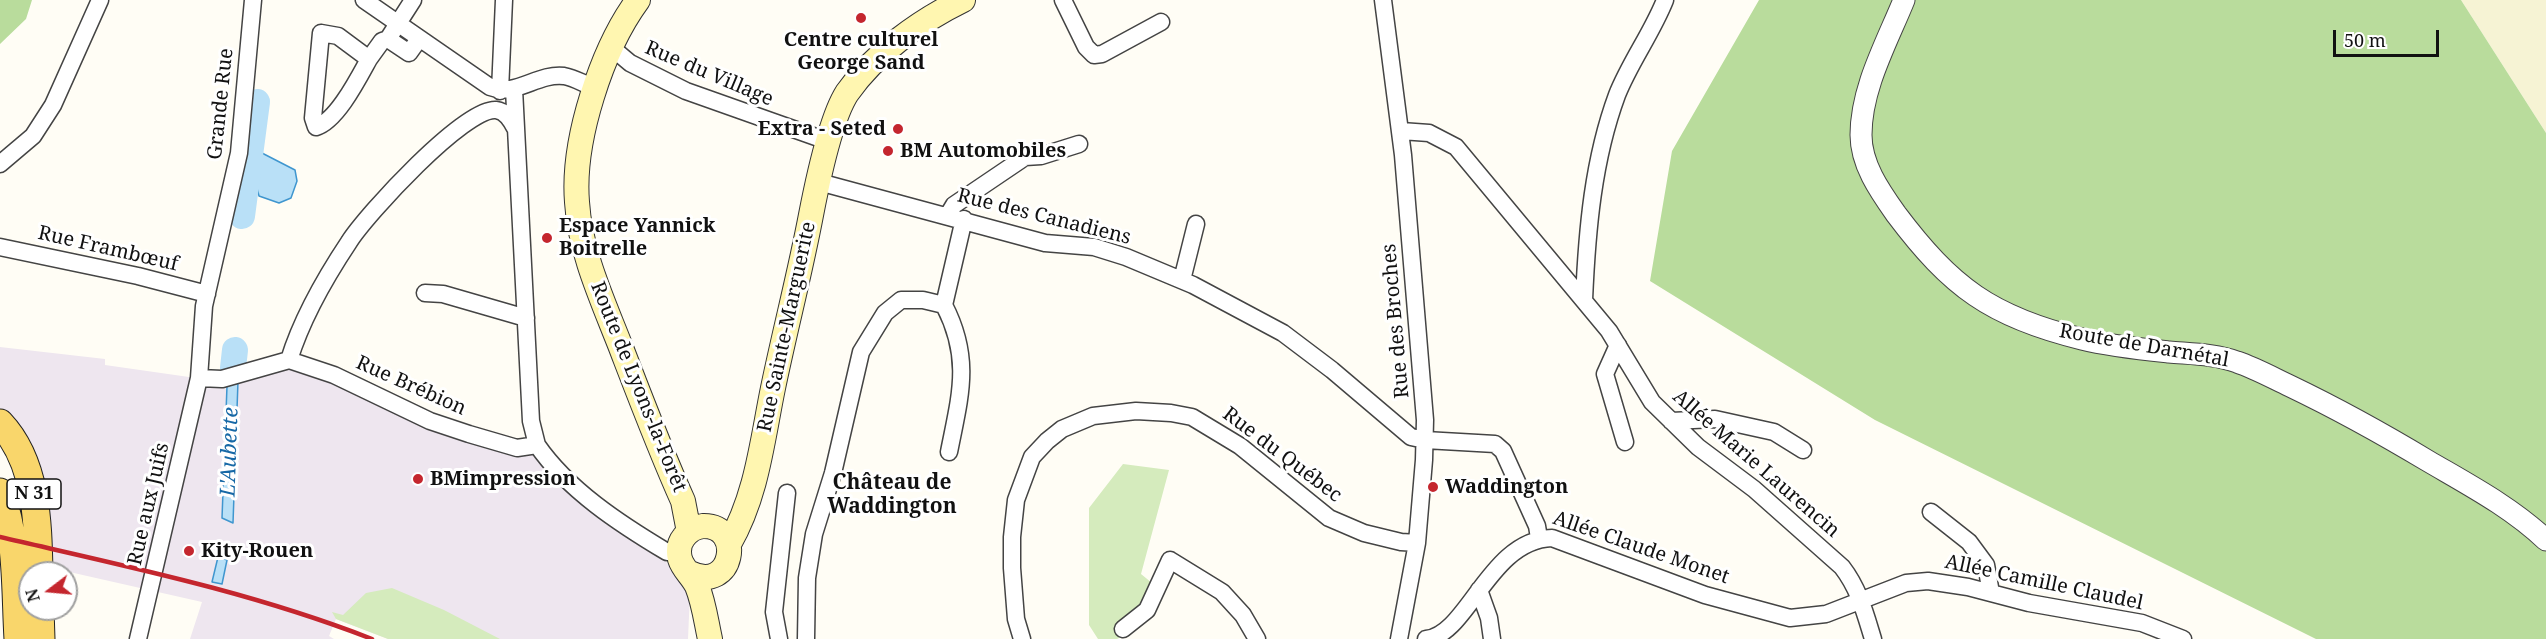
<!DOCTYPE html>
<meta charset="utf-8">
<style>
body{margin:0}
#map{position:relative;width:2546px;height:639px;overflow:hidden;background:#fffdf5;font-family:"Noto Serif",serif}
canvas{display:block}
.north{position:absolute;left:18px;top:561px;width:60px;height:60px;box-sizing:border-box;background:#fff;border:2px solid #a0a0a0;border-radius:50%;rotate:254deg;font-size:16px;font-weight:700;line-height:24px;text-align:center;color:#111}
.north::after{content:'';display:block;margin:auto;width:21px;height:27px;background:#c4262e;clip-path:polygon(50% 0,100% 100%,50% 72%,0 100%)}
.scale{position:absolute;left:2333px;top:30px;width:106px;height:27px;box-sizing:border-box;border:3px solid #111;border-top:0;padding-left:8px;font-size:18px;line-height:21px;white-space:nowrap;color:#111;-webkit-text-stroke:4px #fff;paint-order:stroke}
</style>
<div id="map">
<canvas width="2546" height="639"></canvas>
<div class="north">N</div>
<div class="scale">50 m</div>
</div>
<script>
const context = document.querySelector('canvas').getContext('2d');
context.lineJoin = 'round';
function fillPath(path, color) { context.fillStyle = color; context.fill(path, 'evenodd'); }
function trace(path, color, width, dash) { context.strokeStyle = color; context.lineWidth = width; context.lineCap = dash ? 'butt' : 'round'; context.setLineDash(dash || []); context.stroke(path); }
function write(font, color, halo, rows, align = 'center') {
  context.font = font + ' "Noto Serif",serif'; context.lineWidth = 6; context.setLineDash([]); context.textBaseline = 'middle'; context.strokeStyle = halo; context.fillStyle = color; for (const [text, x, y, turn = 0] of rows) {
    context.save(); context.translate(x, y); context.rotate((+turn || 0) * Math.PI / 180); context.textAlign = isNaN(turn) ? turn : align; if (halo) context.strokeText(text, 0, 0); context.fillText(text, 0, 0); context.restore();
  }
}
const industrial = new Path2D(`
 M0,347l105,12v6l105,15 79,-20 141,61 95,26 127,96 38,50 -2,46h-300l-52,-20 -7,17 5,3h-144l12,-37 -159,-36 5,-64 -22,-59 -26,-35z`);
const farmland = new Path2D(`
 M2461,0h85v133z`);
const green = new Path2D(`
 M1123,464l46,6 -28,104 11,9 -14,27 -20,17 3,10 -4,2h-19l-9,-14v-117z
 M392,588l52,22 56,29h-112l-52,-20 -4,-7 11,3 23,-22z`);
const forest = new Path2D(`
 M0,0h32l-6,19 -26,25z
 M1759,0h702l85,133v506h-230l-441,-219 -225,-139 22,-130z`);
const water = new Path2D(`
 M260,152l35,18 2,11 -6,17 -12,5 -20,-7 -3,-12z
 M238,381l-5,142 -11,-5 5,-132z
 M218,557l9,3 -5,24 -10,-2z`);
const river = new Path2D(`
 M242,216l15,-114
 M233,368l2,-18`);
const minor = new Path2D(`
 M364,0l126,87c26,10 47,-14 74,-11 11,2 22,9 32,12
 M413,0l-25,39 21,14 10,-14
 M1063,0l23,47 8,8 8,-1 59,-32
 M1383,0l20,155 22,265 -1,40 -7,83 -18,96
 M611,47l19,16 56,28 144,51
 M369,59c-10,18 -32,62 -53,68l-3,-9 8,-85 17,3 31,23 13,-18 6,-2
 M514,89l17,332 6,24
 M500,91l4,-91
 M1401,131l28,2 27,14 153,184 43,71 46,45 56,42 88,78c17,22 23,46 31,72
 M0,164l33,-28 20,-31 47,-105
 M819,182l226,61 49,4 32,10 67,28 90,48 49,37 79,67 14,3 70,4 8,7 34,75 2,12
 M948,215l6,-10 71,-48 16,-1 38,-12
 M0,247l138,29 69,18
 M1182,280l14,-56
 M425,293l18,1 83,24
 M1584,300c3,-70 9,-140 33,-205 13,-33 35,-62 48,-95
 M944,305c28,54 16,91 5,147
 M1618,345l-13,29 20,68
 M289,360c13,-42 36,-82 60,-118 17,-27 116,-135 147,-132 10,1 15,10 19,18
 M199,378l23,1 67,-19 45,15 96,46 39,13 48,14 20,-3c31,45 83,79 130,107h12
 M1671,421l44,-2 59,13 29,18
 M1931,512l38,30 17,23 5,28
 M1479,590l10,28 3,21
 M1123,629l24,-19 23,-50 52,32 21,23 14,24
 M138,639l61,-261 5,-72 35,-153 14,-153
 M779,639l-5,-27 13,-119
 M806,639l1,-61 7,-44 19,-61 28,-121 24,-39 16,-13h22l21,5 20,-86
 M1022,639l-6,-20 -4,-51v-31l4,-37 16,-43 15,-16 15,-12 31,-13 43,-5 35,2 21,4 48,29 89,72 35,15 37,9 16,1
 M1426,639c42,-4 63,-99 126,-101l153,57 85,23 36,-4 80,-31 22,-2 40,6 61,16 113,20 41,16`);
const tertiary = new Path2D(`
 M1904,0c-17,42 -43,88 -43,135 0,29 18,55 35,79 55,73 95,103 186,125 28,7 58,10 87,13 22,2 46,2 68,10 18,6 36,16 53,24 48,23 93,48 138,75 41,24 83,46 118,79`);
const secondary = new Path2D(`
 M638,0c-36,49 -66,140 -61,202 3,50 25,97 43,143 20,52 40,105 63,156l6,31
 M729,544c28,-49 33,-102 44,-156 12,-58 27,-115 38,-173 6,-31 20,-97 36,-122 28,-40 73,-72 116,-93
 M690,573c43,21 55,-48 13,-47 -7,1 -15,5 -19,11 -5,6 -6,14 -4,22 3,10 12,17 17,27 7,17 9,35 13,53`);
const primary = new Path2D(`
 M0,423c37,39 38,99 39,150
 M0,492c18,47 15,98 18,147
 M40,609l1,30`);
const rail = new Path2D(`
 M0,537c125,29 252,55 372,102`);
const markers = [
 [861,18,6,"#c4262e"],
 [898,129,6,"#c4262e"],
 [888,151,6,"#c4262e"],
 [547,238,6,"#c4262e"],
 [418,479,6,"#c4262e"],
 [1433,487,6,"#c4262e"],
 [189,551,6,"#c4262e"]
];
const shields = [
 [34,494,54]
];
const shieldNames = [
 ["N 31",34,494]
];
const poiNames = [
 ["Centre culturel",861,40,"center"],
 ["George Sand",861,63,"center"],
 ["Extra - Seted",886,129,"right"],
 ["BM Automobiles",900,151],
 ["Espace Yannick",559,226],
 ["Boitrelle",559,249],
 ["BMimpression",430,479],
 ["Waddington",1445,487],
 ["Kity-Rouen",201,551]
];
const streetNames = [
 ["Rue du Village",709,74,23],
 ["Grande Rue",221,104,-84],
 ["Rue des Canadiens",1044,217,14],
 ["Rue Frambœuf",108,249,13],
 ["Rue des Broches",1396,321,-95],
 ["Rue Sainte-Marguerite",787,327,-78],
 ["Route de Darnétal",2144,346,10],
 ["Rue Brébion",411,386,24],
 ["Route de Lyons-la-Forêt",638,387,68],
 ["Rue du Québec",1282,455,37],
 ["Allée Marie Laurencin",1756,464,41],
 ["Rue aux Juifs",149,504,-77],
 ["Allée Claude Monet",1641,548,19],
 ["Allée Camille Claudel",2044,583,12]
];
const waterNames = [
 ["L'Aubette",230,452,-88]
];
const neighbourhoodNames = [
 ["Château de",892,483],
 ["Waddington",892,507]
];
fillPath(industrial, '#eee6ef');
fillPath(farmland, '#f6f3d4');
fillPath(green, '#d5ebbd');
fillPath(forest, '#b9dc9c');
fillPath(water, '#b9e0f7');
trace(water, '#3f96cf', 1.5);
trace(river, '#b9e0f7', 26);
trace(minor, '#444', 19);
trace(tertiary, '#444', 23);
trace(secondary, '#333', 26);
trace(primary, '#222', 29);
trace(minor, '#fff', 16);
trace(tertiary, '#fff', 21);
trace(secondary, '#fff6b0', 24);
trace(primary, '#f9d66b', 27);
trace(rail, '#c4262e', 4.5);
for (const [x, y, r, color] of markers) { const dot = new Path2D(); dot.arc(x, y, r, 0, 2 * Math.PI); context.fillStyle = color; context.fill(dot); trace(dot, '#fff', 2); }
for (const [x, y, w] of shields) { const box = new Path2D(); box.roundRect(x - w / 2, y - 15, w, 30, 4.5); context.fillStyle = '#fff'; context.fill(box); trace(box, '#111', 1.5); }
write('bold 18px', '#111', null, shieldNames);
write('bold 20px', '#111', '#fff', poiNames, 'left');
write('20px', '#111', '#fff', streetNames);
write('italic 21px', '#1768a6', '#fff', waterNames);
write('bold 21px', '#111', '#fff', neighbourhoodNames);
</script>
